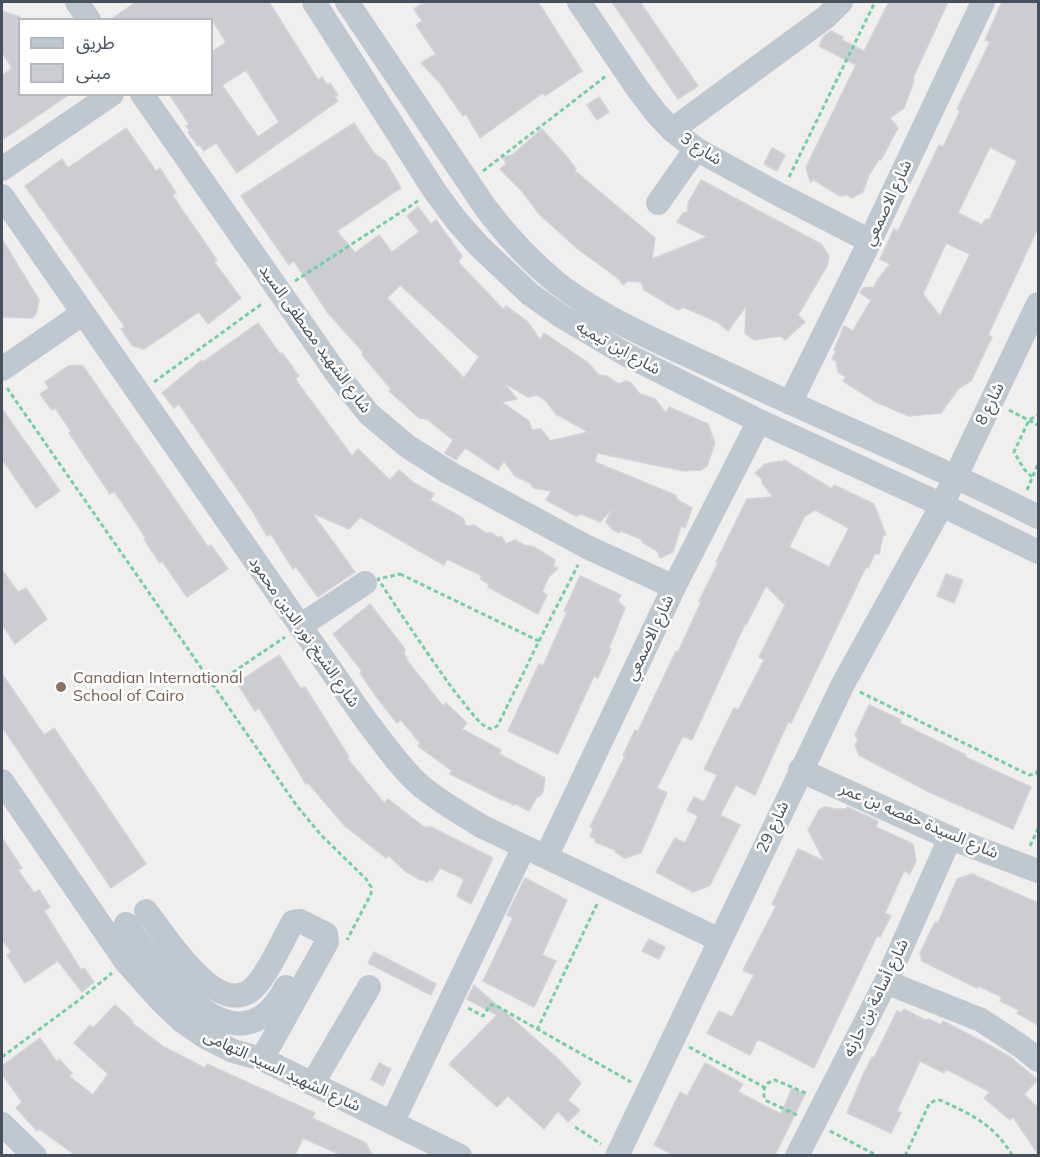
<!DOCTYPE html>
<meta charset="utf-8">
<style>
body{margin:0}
#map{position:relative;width:1040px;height:1157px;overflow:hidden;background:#f1eeee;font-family:Mulish,"Noto Sans Arabic",sans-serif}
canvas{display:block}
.frame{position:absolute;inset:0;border:3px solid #46505c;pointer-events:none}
.legend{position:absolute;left:18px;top:18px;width:195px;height:78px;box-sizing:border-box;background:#fff;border:2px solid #b5b9be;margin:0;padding:8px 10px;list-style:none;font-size:18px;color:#46505c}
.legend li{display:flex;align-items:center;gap:12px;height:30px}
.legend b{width:30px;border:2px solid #b5b9be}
</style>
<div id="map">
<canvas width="1040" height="1157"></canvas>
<div class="frame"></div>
<ul class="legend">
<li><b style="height:8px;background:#bec8d1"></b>طريق</li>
<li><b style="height:16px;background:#cbcdd3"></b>مبنى</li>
</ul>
</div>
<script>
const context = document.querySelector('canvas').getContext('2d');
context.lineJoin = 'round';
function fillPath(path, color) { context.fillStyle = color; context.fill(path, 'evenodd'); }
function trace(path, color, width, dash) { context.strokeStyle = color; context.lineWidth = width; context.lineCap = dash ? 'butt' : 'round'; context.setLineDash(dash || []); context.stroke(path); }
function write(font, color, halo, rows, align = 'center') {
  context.font = font + ' Mulish,"Noto Sans Arabic",sans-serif'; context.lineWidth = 5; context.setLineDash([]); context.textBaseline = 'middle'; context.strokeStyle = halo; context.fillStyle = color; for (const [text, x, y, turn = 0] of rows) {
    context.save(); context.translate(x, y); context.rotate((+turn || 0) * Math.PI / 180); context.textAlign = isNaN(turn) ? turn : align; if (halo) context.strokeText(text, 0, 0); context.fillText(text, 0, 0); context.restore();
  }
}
const building = new Path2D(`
 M136,2h133l49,78 4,-3 5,8 3,-2 8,12 -3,2 3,4 -101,72 -21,-30 -12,8 -4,-6 -2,1 -10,-14 2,-1 -4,-5 3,-2 -20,-30h43v-42l14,-10 -14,-22h-102zM246,70l33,52 -21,15 -36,-52z
 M425,2h113l44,69 -37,25 -2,-3 -63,45 -14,-24 -3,2 -23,-33 -19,-20 15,-9 -20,-29 6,-4 -8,-12z
 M612,2h28l58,84 -20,13z
 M889,2h59l-35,76 1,3 -10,27 -14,10 8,10 -17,32 -2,-1 -10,16 -6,17 -12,6 -3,-3 -8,1 -26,-16 -4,2 -4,-15 50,-102 -37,-19 5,-10 7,-5 12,6 -1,3 22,11z
 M1002,2h36v226l-50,107 4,2 -21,44 -12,7 -18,25 -32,3 -33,-14 -33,-21 3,-4 -8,-5 -2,-11 -4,-2 4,-8 -2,-1 10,-24 9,5 18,-31 -11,-7 3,-5 11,-1 4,-8 12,-15 -10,-5 14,-30 4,2 41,-86 4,2 17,-36 -3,-2 33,-67 -5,-2zM990,147l27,14 -28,59 -3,-1 -4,6 -24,-12zM946,243l24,11 -30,62 -17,-22z
 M2,11l18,6v77h50l-68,46v-64l10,-8 -10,-16z
 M599,97l10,15 -12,8 -10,-15z
 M354,123l20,30 12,9 15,26 -64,43 18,22 24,-18 13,17 27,-20 -12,-16 11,-9 13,17 5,-4 26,36 -4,6 45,47 3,-3 21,15 13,19 4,-7 43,29 12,13 8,1 12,8 7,-3 5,2 9,11 15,5 11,14 3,-6 39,17 7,19 -8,23 -6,4 -17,1 -87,-18 -2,9 80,33 3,5 14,8 -7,20 -4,-2 -8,26 -13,6 -3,-7 -15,-9 -1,-3 -20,-8 -2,2 -8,-5 -5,-6 6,-13 -12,13 -18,-8 -6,2 -30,-16 5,-9 -17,-3 -4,-5 -15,-7 -11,-15 -6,9 -33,-22 -9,12 -11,-7 8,-13 -26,-21 -8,-1 -30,-27 2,-2 -29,-34 1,-3 -36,-40 -33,-51 -5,4 -48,-69zM400,285l79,72 -15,21 -77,-80zM504,383l24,14 9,-2 9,6 10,13 32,18 -38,9 -9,-12 -9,1 -3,-9 -27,-19 15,-3z
 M126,128l30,43 4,-3 16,25 -4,2 45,65 -3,2 27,36 -33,26 -9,-12 -55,37 -11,-3 -12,-17 4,-2 -100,-141 37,-27 6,9z
 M542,129l26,29 8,11 -1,2 80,67 -3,21 55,-22 -30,-15 6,-9 5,-1v-9l13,-23 120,64 8,12 -2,10 -29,49 7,7 -20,18 -4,-4 -27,4 -9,-7 1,-27 -18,25 -11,-9 -34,-15 -5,3 -34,-20 -3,-8 -13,-1 -5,4 -4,-6 -40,-29 -40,-36 -17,-23 -22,-22 6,-5 -3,-7 9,-2z
 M772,148l13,7 -8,16 -13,-7z
 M2,239l37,61 -3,14 -4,4 -30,-1z
 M258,323l22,31 2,-1 17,23 -4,3 57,77 6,-7 32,31 9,-10 15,13 20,11 -4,6 33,18 3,8 8,-1 12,8h6l5,4h5l4,7 9,-4 9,5 10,2 21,13 -2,6 5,2 -9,9 -7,15 5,3 -9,19 -50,-27 1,-3 -9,-5 2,-3 -35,-17 -3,6 -84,-48 -11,12 -37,-16 43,59 -37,25 -22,-30 -3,2 -22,-35 -4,2 -14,-24 -74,-108 -5,4 -12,-15 40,-33 1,2z
 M77,365l6,1 125,181 3,-2 17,24 -41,28 -25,-36 -2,2 -16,-24 2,-1 -32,-47 -4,3 -41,-61 2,-2 -16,-23 -3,2 -12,-16 9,-6 -4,-6 23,-16z
 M2,409l58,82 -24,17 -34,-49z
 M784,460l48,29 2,-4 40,19 12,31h-3l-4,19h-4l-7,14 -2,-1 -75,156 -3,-1 -33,73 -19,-10 -16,30 20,10 -30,60 -17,7 -37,-20 19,-34 10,5 13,-27 -11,-6 7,-13 10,5 13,-27 -13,-6 30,-61 4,2 26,-50 -5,-3 26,-52 -19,-19 -20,39 -1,-1 -53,116 -9,-4 -26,52 10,5 -26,60 -16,5 -10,-6v-2l-20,-8v-3l-5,-3 3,-7 -3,-2 35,-71 -2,-1 12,-25 3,1 38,-80 2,1 23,-50 -2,-1 19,-38 -2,-1 31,-63 26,-2 -11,-14v-4l-7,-6 10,-9 15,-3 1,1zM815,510l34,18 -20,39 -40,-20 16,-31z
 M2,570l16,22 8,-4 21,31 -32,25 -13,-20z
 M946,574l17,6 -9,23 -17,-7z
 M580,576l41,19 -3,6 7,7 -16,40 2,1 -13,29 -4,-2 -36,78 -50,-23 31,-67 4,2 24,-54 -3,-1z
 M370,604l35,45 -1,5 3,4 -1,1 37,47 3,-3 21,20 -5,6 39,21 -2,4 46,24 -2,13 -3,5 -3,1 -8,14 -13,-7 -3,1 -8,-5h-3l-52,-26 2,-3 -34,-25 2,-3 -19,-23 -4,3 -19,-24 -18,-26 2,-2 -29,-37z
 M279,655l22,34 4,-2 44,70 -2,1 37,45 4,-4 36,28h7l62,31 -22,46 -14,-8 7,-17 -24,-11 -8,13 -3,-2 -1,3 -9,-3 -14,-8 -17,-16 -2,3 -41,-32 -37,-43 -2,1 -47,-76 -4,3 -18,-28z
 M2,674l42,61 10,-7 92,136 -35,24 -109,-161z
 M869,705l32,15 -1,3 66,32 -1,2 66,30 -18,42 -84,-37 -70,-37 -4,-10 3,-5 -3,-5z
 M825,807l11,2h10l1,-2 31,14 -2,6 37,17 3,17 -6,13 -6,-3 -19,42 6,3 -11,21 -3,-1 -63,132 -56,-29 -8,16 -43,-22 12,-22 13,6 22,-42 -11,-5 33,-64 -4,-2 26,-55 26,12 -16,-31 11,-20z
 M2,838l20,30 -4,2 16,23 5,-3 11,17 -6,4 37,59 3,-2 10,14 -12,10 -24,-31 -33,22 -18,-28 4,-3 -9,-13z
 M972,874l66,29v122l-21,-12 2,-3 -19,-9 2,-4 -24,-11 -1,2 -55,-27 -2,-8 15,-31 3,1 19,-44z
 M525,878l42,22 -25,55 14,6 -22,46 -51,-26 30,-63 -6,-3z
 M649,939l16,8 -6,12 -17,-8z
 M374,952l62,32 -5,11 -63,-32z
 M474,985l83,73 24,25 -13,17 12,10 -12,12 -10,-11 -14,18 -36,-33 -11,11 -48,-43 48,-49 -30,-16z
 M115,1005l18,16 -2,1 33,25 41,21 2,-4 108,49 -3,5 54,25 6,12h-31l-38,-17 -8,17h-220l-36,-26 -2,2 -21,-23 6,-6 -20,-28v-8l38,-28 17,24 2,-3 13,14 -3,3 24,19 15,-21 -34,-31 16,-18 3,3z
 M904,1009l21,11 4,-1 12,6 2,-4 48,25 19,11 28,23 -14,14 14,14v46l-25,-37 -3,3 -26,-22 6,-6 -44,-23 -2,4 -24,-12 -23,50 4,2 -10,20 -44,-20 16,-38 9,-18 2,1 23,-47 4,2z
 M379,1063l12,6 -8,17 -12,-7z
 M705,1063l38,21 -5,8 43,22 11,-26 13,6 -30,61h-101l-20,-10 26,-53 7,4z`);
const path = new Path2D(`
 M483,171l123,-95
 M789,177l86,-175
 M295,281l123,-80
 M154,382l109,-79
 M7,388l290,418 24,29 45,44 5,8v7l-24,46
 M1009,410l29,15
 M1032,477l-8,-8 -10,-17 15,-32 9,-5
 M1027,490l11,-26
 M400,574l139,67 -41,84c-4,4 -7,5 -12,2 -10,-6 -23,-26 -31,-35 -27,-37 -52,-75 -77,-113z
 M539,641l39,-76
 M214,685l71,-48
 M860,692l169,83 7,-1 2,-4
 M1030,846l8,-17
 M468,1008l15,8 7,-11h5l136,77
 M537,1030l61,-128
 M689,1047l75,40
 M2,1057l77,-57 33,-27
 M797,1115l-32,-15c-3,-10 -1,-17 10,-20l33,14
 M575,1127l26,17
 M830,1131l48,25
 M905,1156l24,-52 5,-3 6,-1c34,16 52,23 73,56`);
const minor = new Path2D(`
 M77,2l12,18
 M314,2l120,188 22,30 23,26 52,49 30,21 64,38 134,67 183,84 96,47
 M347,2l138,205c21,28 45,54 72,76 51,40 125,69 184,97 99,47 200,87 297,137
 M579,2l58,86 19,25 16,17 24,19 84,46 90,46
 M142,94l197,283 30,37 38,32 41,26 139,75 87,40
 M672,130l154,-113 15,-15
 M2,169l110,-75
 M2,196l365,526c17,21 33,46 54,64 19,16 41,28 62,41l237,113
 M658,203l38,-54
 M2,369l80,-55
 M790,403l80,-162 113,-239
 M300,626l65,-43
 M800,770l150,68 88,33
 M2,781l124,181 34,38 22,21 25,17 26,13 29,8 198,97
 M546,857l128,-270 85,-166
 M146,911c20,25 76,118 112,72 14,-17 24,-42 35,-61l7,-1 26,13 1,8 -65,117
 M126,924c32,47 112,156 160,63
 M886,982l95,38 41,27 16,13
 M313,1083l56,-96
 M392,1123l132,-276
 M2,1124l33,32
 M617,1156l226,-472 99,-179 96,-201
 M797,1156l89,-174 64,-144`);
const markers = [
 [61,687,6,"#8d6e63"]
];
const streetNames = [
 ["شارع 3",701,149,33],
 ["شارع الاصمعي",888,203,-65],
 ["شارع الشهيد مصطفى السيد",315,339,54],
 ["شارع ابن تيميه",618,348,29],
 ["شارع 8",990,404,-64],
 ["شارع الشيخ نور الدين محمود",304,632,55],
 ["شارع الاصمعي",650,638,-65],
 ["شارع السيدة حفصه بن عمر",919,821,23],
 ["شارع 29",773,827,-65],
 ["شارع أسامة بن حارثه",876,998,-64],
 ["شارع الشهيد السيد التهامى",282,1071,25]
];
const educationNames = [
 ["Canadian International",73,678],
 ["School of Cairo",73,696]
];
fillPath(building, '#cbcdd3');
trace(building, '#d2d4da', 1.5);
trace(path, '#72d0a7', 3, [4.5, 3]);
trace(minor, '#bec8d1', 24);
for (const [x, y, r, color] of markers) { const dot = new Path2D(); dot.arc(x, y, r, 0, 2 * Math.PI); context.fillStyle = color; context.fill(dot); trace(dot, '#fff', 2); }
write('16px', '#46505c', '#fff', streetNames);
write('16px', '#785e54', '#fff', educationNames, 'left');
</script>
